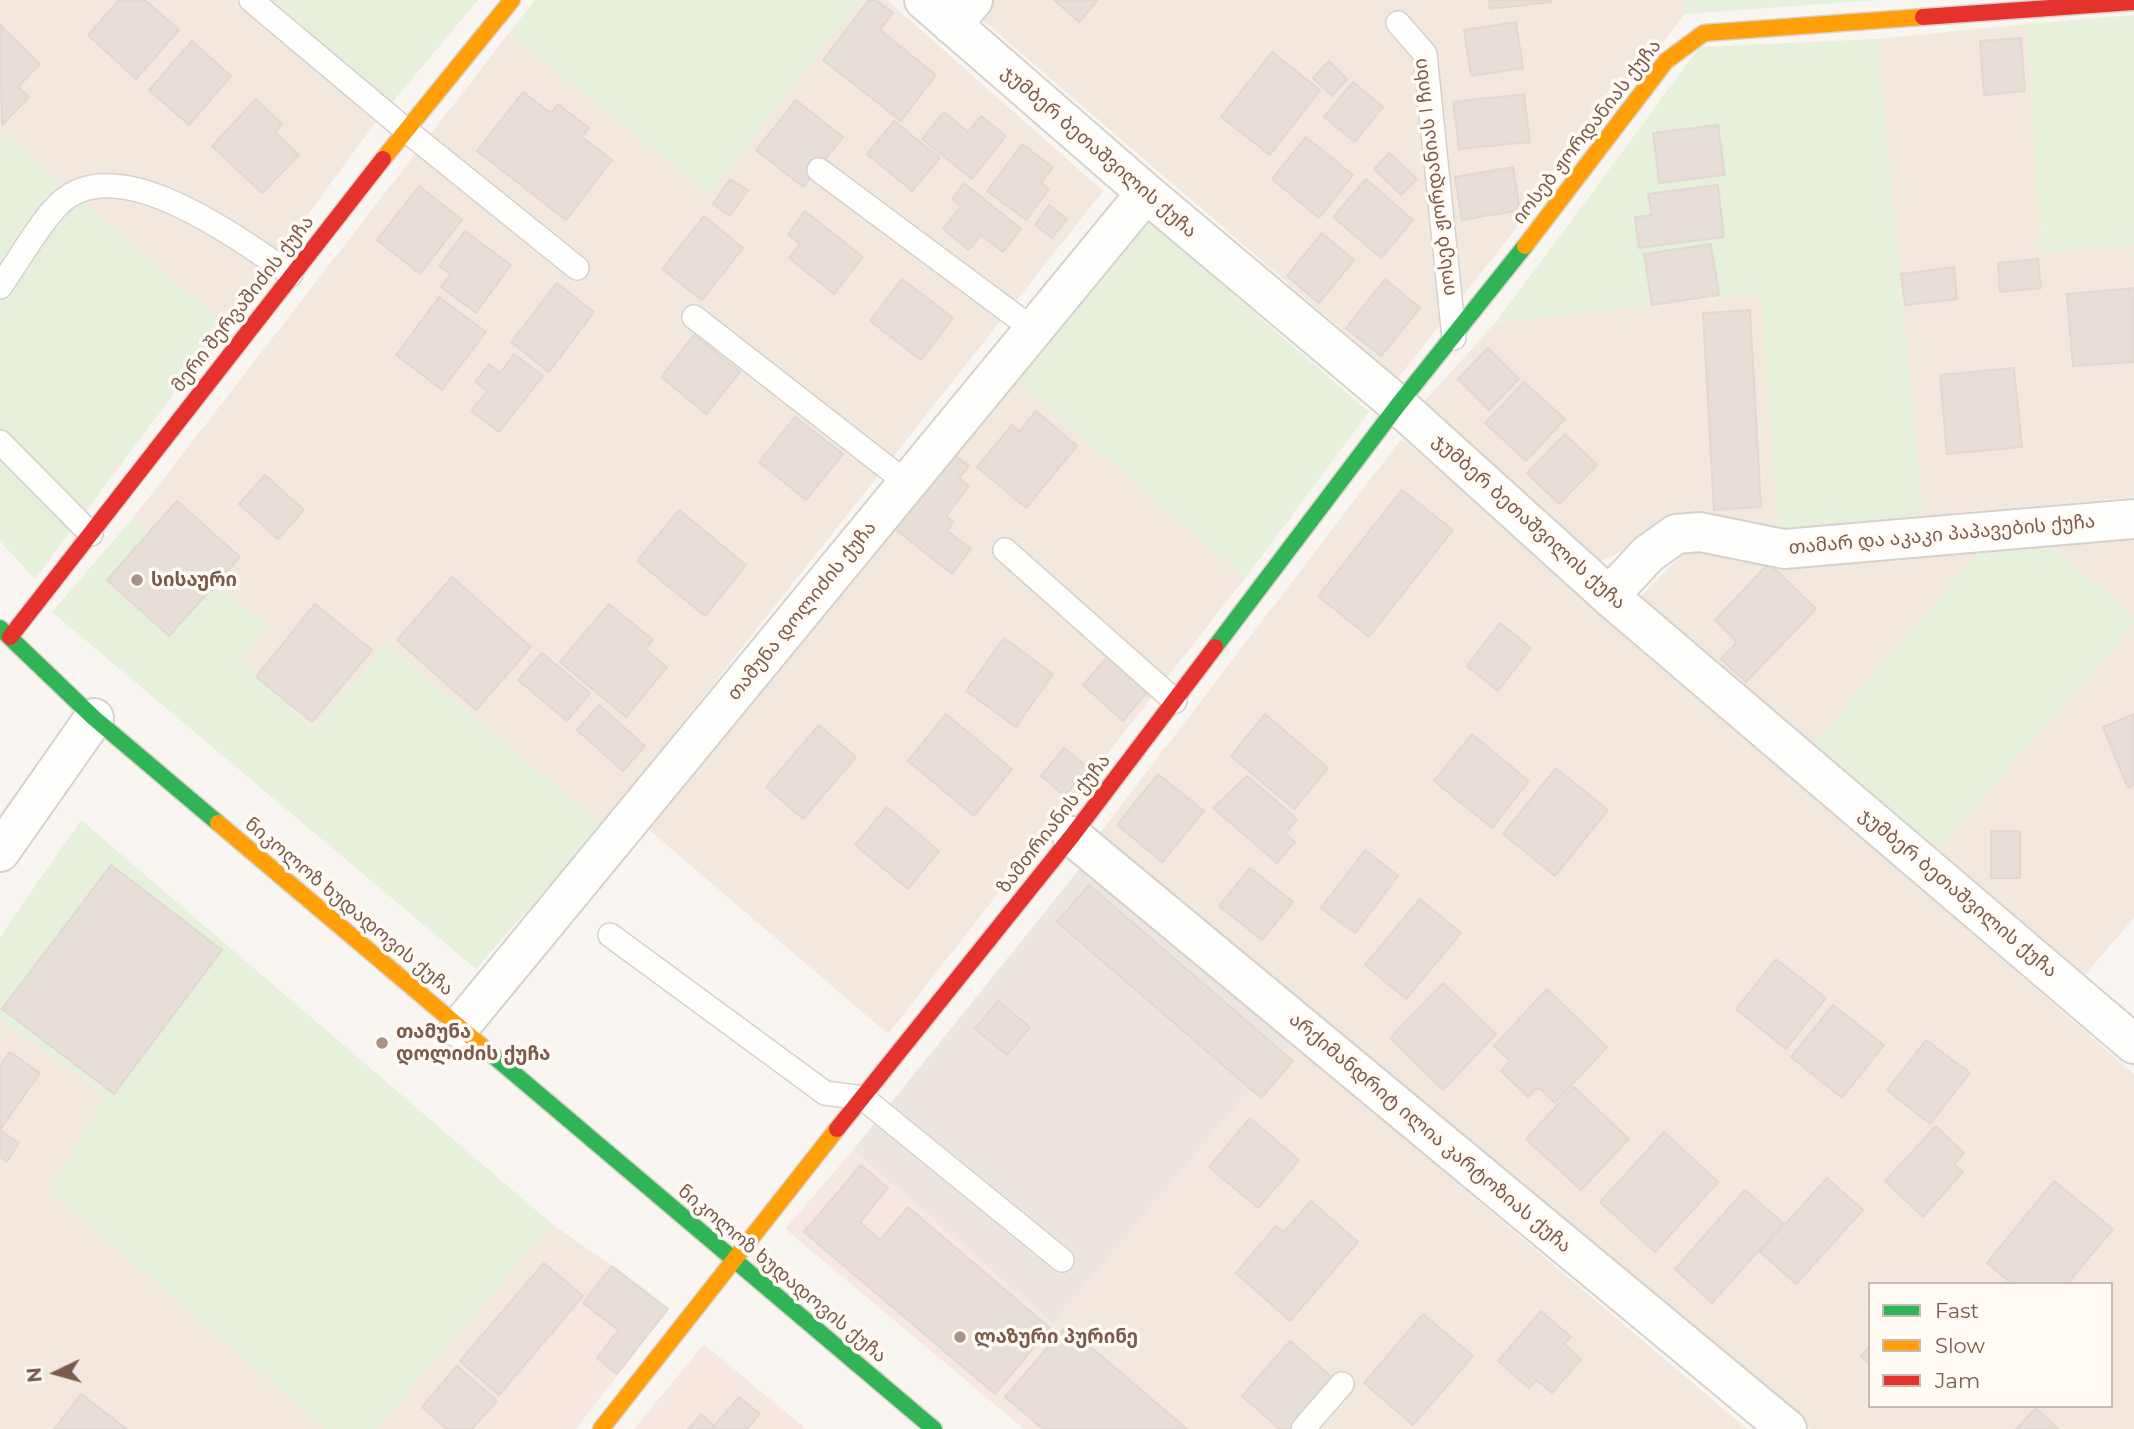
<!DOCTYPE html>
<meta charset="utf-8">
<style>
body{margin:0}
#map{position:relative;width:2134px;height:1429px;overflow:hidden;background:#f9f5f0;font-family:Montserrat,sans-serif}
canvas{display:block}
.legend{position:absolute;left:1868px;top:1282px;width:245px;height:126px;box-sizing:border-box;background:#fffaf3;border:2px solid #cabbb1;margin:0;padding:9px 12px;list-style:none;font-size:21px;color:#7a5c4d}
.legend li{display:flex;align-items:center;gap:14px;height:35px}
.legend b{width:35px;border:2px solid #cabbb1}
.north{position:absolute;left:21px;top:1338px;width:70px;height:70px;-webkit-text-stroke:5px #fffaf3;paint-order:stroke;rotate:265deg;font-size:19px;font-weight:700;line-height:28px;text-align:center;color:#7a5c4d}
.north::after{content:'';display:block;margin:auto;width:24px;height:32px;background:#7a5c4d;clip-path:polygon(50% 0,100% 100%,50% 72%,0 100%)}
</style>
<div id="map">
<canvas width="2134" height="1429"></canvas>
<ul class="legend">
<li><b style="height:9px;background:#30b455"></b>Fast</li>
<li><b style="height:9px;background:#ff9f0a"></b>Slow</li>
<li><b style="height:9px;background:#e5322d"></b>Jam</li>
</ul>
<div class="north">N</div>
</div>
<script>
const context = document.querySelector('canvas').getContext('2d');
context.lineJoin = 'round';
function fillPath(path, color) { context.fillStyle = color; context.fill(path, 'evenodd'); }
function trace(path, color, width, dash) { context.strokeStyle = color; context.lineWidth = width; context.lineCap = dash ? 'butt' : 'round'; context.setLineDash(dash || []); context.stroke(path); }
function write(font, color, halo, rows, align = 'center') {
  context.font = font + ' Montserrat,"Noto Sans Georgian",sans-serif'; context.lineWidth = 7; context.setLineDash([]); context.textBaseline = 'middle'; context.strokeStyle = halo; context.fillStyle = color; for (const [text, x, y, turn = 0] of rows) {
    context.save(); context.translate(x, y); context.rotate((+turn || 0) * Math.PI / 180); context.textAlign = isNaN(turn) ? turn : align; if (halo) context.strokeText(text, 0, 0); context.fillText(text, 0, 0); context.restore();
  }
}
const residential = new Path2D(`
 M0,0h235l141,122 -150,203 -221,-189 -5,5z
 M860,0h27l216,191 -501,634 -214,-180 -76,83 -71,-69 28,-32 -136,-109 376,-485 201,160z
 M995,0h690v14l-287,364 -418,-360z
 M2027,24l15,228 92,-7v252l-211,19 -46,-477z
 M1761,293l18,239 -66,-18 -36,3 -62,38 -18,7 -176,-157 75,-83z
 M1012,377l233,201 -357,456 -241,-206z
 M1402,438l732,636v355h-323l-714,-592zM1870,1284h241v122h-241z
 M2134,533v84l-87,-76z
 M1697,540l290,3 -173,201 -176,-145z
 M2134,623v295l-56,65 -141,-132z
 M0,1019l106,78 -57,94 277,238h-326z
 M1291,1042l456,387h-570l-124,-105z
 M552,1224l60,42 -134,163h-102z`);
const commercial = new Path2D(`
 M853,1150l200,174 124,105h-153l-239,-200z
 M612,1266l56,43 -92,120h-98z
 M704,1344l102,85h-172z`);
const industrial = new Path2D(`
 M1081,867l210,175 -238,282 -200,-174z`);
const green = new Path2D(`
 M235,0h243l-102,122z
 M535,0h325l-150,194 -201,-161z
 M1685,0h191l-191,14z
 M2134,15v230l-92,7 -15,-228z
 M1877,39l46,477 -144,16 -18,-239 -265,29 204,-275z
 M5,135l221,190 -191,254 -35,-38v-400z
 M1145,218l224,194 -124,166 -233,-201z
 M133,518l136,109 -28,32 71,69 75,-84 215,181 -126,144 -424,-357z
 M2047,541l87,76v6l-197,228 -123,-107 173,-201z
 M81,820l471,404 -176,205h-50l-277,-238 57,-94 -106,-78v-82z`);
const building = new Path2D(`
 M119,0h26l34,30 -43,49 -48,-44z
 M869,0h7l17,13 -13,17 56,45 -35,46 -78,-61z
 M1054,0h44l-19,22z
 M1489,0h61l1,2 -61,7z
 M1516,22l7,46 -52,8 -7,-46z
 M0,25l40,39 -22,23 11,10 -27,28z
 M2021,38l4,53 -41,4 -4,-54z
 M192,41l39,35 -42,49 -40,-35z
 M1272,52l48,38 -50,65 -49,-38z
 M1329,61l18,18 -15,17 -19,-18z
 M1353,82l30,25 -28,35 -31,-25z
 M523,92l28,21 7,-9 31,24 -7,9 30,23 -46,60 -89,-69z
 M1524,94l6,48 -71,7 -6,-47z
 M256,99l26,25 -7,8 24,23 -37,38 -50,-47z
 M796,100l47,37 -40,50 -47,-37z
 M944,112l24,20 13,-16 25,20 -34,43 -50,-40z
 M894,121l46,37 -28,33 -45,-37z
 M1718,125l7,50 -66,8 -6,-50z
 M1306,137l47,38 -34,43 -47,-39z
 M1022,144l31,23 -12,16 8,6 -23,31 -39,-29z
 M1389,153l28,26 -16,16 -27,-26z
 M1513,167l7,43 -58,10 -7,-43z
 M730,179l18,11 -18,26 -17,-12z
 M1366,179l47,41 -32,38 -48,-41z
 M964,183l57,46 -18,23 -22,-17 -12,15 -26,-21 18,-23 -9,-7z
 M1718,185l6,52 -85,11 -4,-31 17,-2 -4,-21z
 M419,186l43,34 -42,54 -43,-34z
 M1049,205l18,14 -15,19 -17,-13z
 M805,211l58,46 -29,37 -45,-36 11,-14 -12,-10z
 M704,216l39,32 -41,52 -40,-31z
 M465,231l46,34 -35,48 -35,-26 9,-13 -11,-8z
 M1322,233l32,27 -35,43 -32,-27z
 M1711,244l8,51 -67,10 -8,-51z
 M2038,259l3,29 -41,4 -2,-29z
 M1954,267l3,32 -52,6 -4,-31z
 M902,279l51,39 -32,42 -51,-39z
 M1385,279l35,29 -39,48 -35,-28z
 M557,283l37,29 -45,60 -38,-30z
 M2134,288v74l-61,4 -6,-72z
 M439,297l47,35 -44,58 -46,-35z
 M1750,310l11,197 -47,3 -11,-197z
 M694,335l46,37 -34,42 -45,-37z
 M1488,348l31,31 -30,31 -31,-31z
 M514,354l29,22 -44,56 -28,-21 16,-20 -12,-9 14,-18 11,9z
 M2014,368l8,79 -75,7 -7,-79z
 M1524,382l41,37 -39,42 -41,-38z
 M1036,411l41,35 -51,62 -49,-41 35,-42 7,7z
 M795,417l48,37 -37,46 -47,-38z
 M1565,434l32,31 -38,39 -32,-31z
 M948,450l21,16 -10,12 10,8 -23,30 8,6 -7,9 24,18 -19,25 -62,-49z
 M265,475l39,35 -26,29 -39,-35z
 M1402,490l51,40 -84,107 -51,-41z
 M177,501l63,56 -71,79 -62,-56z
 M679,510l67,55 -41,51 -68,-55z
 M1769,563l47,46 -70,73 -25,-23 16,-17 -22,-22z
 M452,577l79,70 -55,63 -79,-70z
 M315,604l57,46 -60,72 -56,-45z
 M609,604l44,36 -8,9 22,18 -41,50 -66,-55z
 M1500,623l31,25 -33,43 -31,-25z
 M1004,638l49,36 -37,53 -50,-36z
 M542,653l48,40 -23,28 -49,-41z
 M1107,657l40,35 -24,29 -40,-36z
 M599,705l46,41 -22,25 -46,-41z
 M946,714l66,55 -38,47 -66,-55z
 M1265,714l63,54 -34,41 -63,-53z
 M2134,714v71l-6,3 -25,-61z
 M819,725l37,32 -53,62 -37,-32z
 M1472,734l57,47 -37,47 -58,-47z
 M1064,748l24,20 -23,28 -24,-20z
 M1556,768l52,42 -53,66 -52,-42z
 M1158,774l46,37 -42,51 -45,-37z
 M1247,776l50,43 -12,15 10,8 -18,21 -64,-55z
 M887,807l52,44 -31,38 -53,-44z
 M1991,831h29v47h-29z
 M1365,850l33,26 -43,57 -34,-25z
 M111,865l111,85 -108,144 -112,-85z
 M1250,868l43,34 -31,38 -43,-34z
 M1089,885l204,176 -32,37 -204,-176z
 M1420,899l41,34 -55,66 -41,-34z
 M1776,959l50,39 -40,51 -50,-40z
 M1443,983l53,51 -53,56 -53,-52z
 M1547,989l60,58 -52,56 -17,-16 -10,10 -27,-26 9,-10 -16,-15z
 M998,1001l32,26 -23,28 -32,-26z
 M1833,1005l51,40 -42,53 -51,-41z
 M1926,1040l44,33 -40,51 -43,-34z
 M10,1052l30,21 -40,57 19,13 -12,19 -7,-5v-91z
 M1574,1087l55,52 -48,51 -55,-51z
 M1250,1118l49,42 -41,48 -49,-41z
 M1936,1126l28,27 -10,11 9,8 -40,45 -38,-36z
 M1664,1132l54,50 -63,70 -55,-50z
 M861,1165l27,23 -28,34 20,18 28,-33 142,121 -55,66 -191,-162z
 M1827,1178l36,32 -67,74 -36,-32z
 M2054,1181l59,48 -46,55h-55l-25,-21z
 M1745,1190l38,33 -71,80 -37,-34z
 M1311,1201l47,41 -68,79 -54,-48 40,-47 8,6z
 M544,1263l39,33 -84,99 -39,-34z
 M612,1266l56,43 -51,65 -20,-16 21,-28 -35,-27z
 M1541,1311l30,26 -7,7 17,15 -29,34 -16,-13 -7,8 -31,-27z
 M1423,1314l50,42 -60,69 -49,-42z
 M1066,1326l121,103h-144l-38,-32z
 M1290,1341l44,38 -43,50h-11l-38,-33z
 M1870,1346v19l-9,-9z
 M457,1366l40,35 -25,28h-25l-25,-22z
 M81,1394l46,35h-73z
 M739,1397l21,17 -13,15h-30l-3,-3z
 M2036,1408l22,21h-42z
 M701,1414l13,12 3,3h-29z`);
const lane = new Path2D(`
 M251,0l156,131 170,137
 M1398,23l27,31 29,284
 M819,170l215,160
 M0,287c18,-25 37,-61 59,-83 59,-57 179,35 232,70
 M694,317l213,166
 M0,442l91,92
 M1005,550l170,151
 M610,935l215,158 38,5 199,162
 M1303,1429l39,-45`);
const street = new Path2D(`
 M924,0l222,193 252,212 211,191 525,448
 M952,25l21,-25
 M1609,596l39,-42 28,-20 24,-2 84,17 350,-30
 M1072,836l715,593
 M0,852l94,-134
 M459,1028l687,-835`);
const fast = new Path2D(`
 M0,628l94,90 124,105
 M1215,647l183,-242 127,-159
 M490,1053l444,376`);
const slow = new Path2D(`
 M383,159l129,-159
 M1525,246l141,-185 38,-28 219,-16
 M218,823l272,230
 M601,1429l236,-300`);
const jam = new Path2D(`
 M1923,17l211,-15
 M10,637l373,-478
 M837,1129l235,-293 143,-189`);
const markers = [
 [137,580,7,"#a69286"],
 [382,1043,7,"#a69286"],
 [960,1337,7,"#a69286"]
];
const streetNames = [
 ["იოსებ ჟორდანიას ქუჩა",1587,132,-52],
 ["ჯუმბერ ბეთაშვილის ქუჩა",1099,152,41],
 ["იოსებ ჟორდანიას I ჩიხი",1435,177,-97],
 ["მერი შერვაშიძის ქუჩა",243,304,-52],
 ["ჯუმბერ ბეთაშვილის ქუჩა",1529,522,42],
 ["თამარ და აკაკი პაპავების ქუჩა",1942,535,-5],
 ["თამუნა დოლიძის ქუჩა",802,611,-51],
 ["ზამთრიანის ქუჩა",1054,824,-52],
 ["ჯუმბერ ბეთაშვილის ქუჩა",1958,893,40],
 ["ნიკოლოზ ხუდადოვის ქუჩა",349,907,40],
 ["არქიმანდრიტ ილია კარტოზიას ქუჩა",1430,1133,40],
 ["ნიკოლოზ ხუდადოვის ქუჩა",782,1274,40]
];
const poiNames = [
 ["სისაური",151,580],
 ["თამუნა",396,1032],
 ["დოლიძის ქუჩა",396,1054],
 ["ლაზური პურინე",974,1337]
];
fillPath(residential, '#f2e8de');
fillPath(commercial, '#f6e8e1');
fillPath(industrial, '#ede5e0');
fillPath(green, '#e7f0db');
fillPath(building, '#e6ded7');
trace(building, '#e2d8d2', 2);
trace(lane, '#d7d1cb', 26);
trace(street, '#d7d1cb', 42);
trace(fast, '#d9d2cb', 19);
trace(slow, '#d9d2cb', 19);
trace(jam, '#d9d2cb', 19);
trace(lane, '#fefefd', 23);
trace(street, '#fefefd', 38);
trace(fast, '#30b455', 16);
trace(slow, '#ff9f0a', 16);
trace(jam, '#e5322d', 16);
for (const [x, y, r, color] of markers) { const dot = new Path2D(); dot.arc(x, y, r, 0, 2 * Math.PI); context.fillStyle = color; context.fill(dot); trace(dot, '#fffaf3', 2.5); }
write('19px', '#7a5c4d', '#fffaf3', streetNames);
write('bold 19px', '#7a5c4d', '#fffaf3', poiNames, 'left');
</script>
